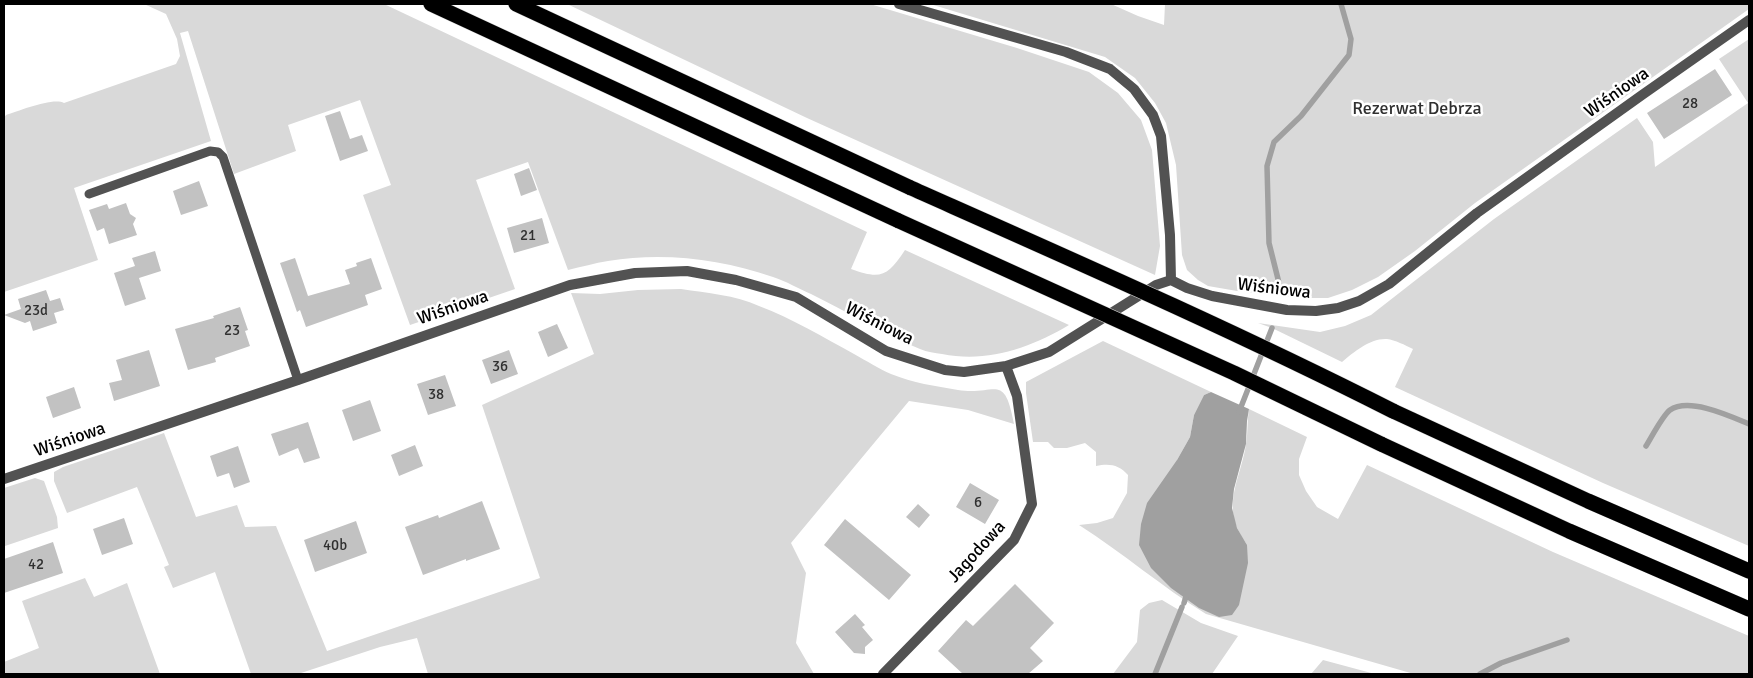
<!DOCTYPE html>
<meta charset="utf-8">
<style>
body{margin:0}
#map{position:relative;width:1753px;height:678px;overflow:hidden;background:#fff;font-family:Signika,sans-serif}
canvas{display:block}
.frame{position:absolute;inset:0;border:5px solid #000;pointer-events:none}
</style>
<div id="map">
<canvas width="1753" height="678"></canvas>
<div class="frame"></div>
</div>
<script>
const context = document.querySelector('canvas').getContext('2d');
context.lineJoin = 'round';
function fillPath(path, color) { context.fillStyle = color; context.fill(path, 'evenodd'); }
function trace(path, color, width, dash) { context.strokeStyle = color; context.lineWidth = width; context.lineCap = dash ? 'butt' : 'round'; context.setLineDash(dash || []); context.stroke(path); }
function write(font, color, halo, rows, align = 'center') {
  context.font = font + ' Signika,sans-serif'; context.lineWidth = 5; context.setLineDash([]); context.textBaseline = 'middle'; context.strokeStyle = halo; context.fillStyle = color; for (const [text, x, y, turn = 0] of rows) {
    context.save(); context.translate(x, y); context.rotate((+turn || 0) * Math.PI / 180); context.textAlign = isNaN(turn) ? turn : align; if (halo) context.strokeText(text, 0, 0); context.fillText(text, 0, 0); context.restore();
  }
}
const green = new Path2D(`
 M144,4h240l483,228 -16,37c30,11 37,7 54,-19l164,75c-39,23 -81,38 -127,29 -7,-1 -15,-2 -22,-5 -38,-15 -72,-37 -109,-55 -12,-5 -25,-13 -38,-17 -53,-18 -109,-25 -165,-16 -13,2 -27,6 -40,9l-40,-108 -52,18 39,109 -105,36 -47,-130 28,-10 -31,-85 -72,25 8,26 -62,23 -46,-143 -8,2 31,108 -137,47 24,72 -94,32v-174l2,-3c13,-4 47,-18 58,-12l112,-39 4,-8 -3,-17 -11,-25z
 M567,4h303l147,44 72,24 29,21 23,27 11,30 8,96 -5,29 -348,-157z
 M930,4h181l27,12 26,9 1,-21h584v5l-274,194 -60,48 -37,26 -26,13 -24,8h-28l-63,-7 -29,-5 -10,-6 -11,-10 -5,-15 -6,-90 -10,-42 -11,-20 -20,-25 -30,-21z
 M1749,39v507l-146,-63 -208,-96 18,-38c-8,-4 -18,-9 -26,-10 -17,-1 -33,13 -45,23l-70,-34 -14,-5 62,9 25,-6 26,-11 123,-96 143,-101 16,24 2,25 93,-64 -29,-44z
 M681,289c26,4 54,6 78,17 34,13 64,31 95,48 13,7 25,15 37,20 22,9 44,12 67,16 38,6 46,-19 56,34l-46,-14 -59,-9 -118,142 15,30 -10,70 18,31h-386l-11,-36 -37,9 -82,27h-47l-36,-102 -42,16 -9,-21 5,-2 -32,-78 -70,26 -13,-32v-9l9,-5 101,-34 32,84 41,-12 8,22 31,-1 51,125 213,-73 -58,-173 112,-51 -23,-61 29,1 38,-4z
 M1103,341l108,51 -7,3 -10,20 -4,22 -13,23 70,85c-3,-5 -7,-11 -10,-17 -12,-29 5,-55 9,-84 2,-11 1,-23 3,-35l58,28 -8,22v16l7,16 11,16 21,12 29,-54 186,87 196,84v38h-335l-208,-60c-44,-27 -83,-61 -127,-89l18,-2 16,-5 14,-25 1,-18c-9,-10 -18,-12 -32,-9v-14l-11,-9 -18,5h-13l-6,-6h-15l-7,-49v-11z
 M35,478l9,3 13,36 1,11 -53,18 -1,-4v-54z
 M85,578l9,19 33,-14 33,91h-156v-12l35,-14 -17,-47z
 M1162,600l39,23 37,13 -26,38h-99l24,-32 3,-32 9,-7z
 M1323,660l52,14h-64z`);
const water = new Path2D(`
 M1211,392l38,17 -2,12 -1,23 -12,45 -2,19 5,20 10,17 1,18 -9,42 -7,10 -13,2 -20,-9 -28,-20 -20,-20 -12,-23 2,-21 6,-21 30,-43 13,-23 4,-22 10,-20z`);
const stream = new Path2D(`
 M1279,283l-10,-40 -2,-77 7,-24 27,-26 48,-61 2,-16 -10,-35
 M1239,412l33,-84
 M1646,446c5,-8 17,-31 24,-36 19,-13 60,6 79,14
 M1184,603l3,-10
 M1155,674l27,-67
 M1480,674l21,-11 66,-23`);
const building = new Path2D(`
 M1715,69l17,26 -68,44 -17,-26z
 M340,111l10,28 12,-4 6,16 -28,10 -15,-45z
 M529,168l8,22 -16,6 -7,-22z
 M199,181l9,25 -27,9 -8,-24z
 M126,203l4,11 6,4 -3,6 4,11 -28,9 -5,-16 -7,3 -8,-21 18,-6 2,5z
 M542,218l7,25 -35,10 -7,-25z
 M155,251l6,20 -22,7 7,21 -21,7 -11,-33 21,-7 -3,-8z
 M295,258l13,38 42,-12 -5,-14 12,-4 -1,-3 15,-5 11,31 -17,6 3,10 -62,22 -6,-17 -3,2 -17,-49z
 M46,290l4,11 10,-3 4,12 -10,3 3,10 -24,8 -3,-10 -5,2 -21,-8 17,-6 -3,-10z
 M240,307l8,23 -3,1 5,15 -35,12 1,4 -28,8 -13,-41 39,-11 -1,-2z
 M557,324l11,24 -20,9 -10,-25z
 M149,350l11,36 -46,15 -5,-18 13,-3 -6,-20z
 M509,350l9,24 -27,10 -9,-24z
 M445,375l11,31 -28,9 -11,-31z
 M74,387l7,21 -28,10 -7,-21z
 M370,400l11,31 -28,10 -11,-31z
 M308,422l12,36 -16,5 -6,-15 -19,8 -8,-22z
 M415,445l8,21 -24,10 -8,-21z
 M238,446l12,36 -16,6 -5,-15 -12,4 -7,-21z
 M970,483l29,17 -14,24 -29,-17z
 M482,501l18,48 -34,12v-2l-43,16 -18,-48 33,-12 1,3z
 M918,504l12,11 -11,13 -13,-11z
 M124,518l9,26 -31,11 -9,-26z
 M845,519l66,56 -22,25 -65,-55z
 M356,521l11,32 -52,19 -11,-32z
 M53,542l10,31 -59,20v-34z
 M1015,584l39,39 -24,25 13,13 -15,13h-65l-25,-23 28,-31 7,6z
 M855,614l10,11 -3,2 11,13 -8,7v7l-11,-1 -19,-21z`);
const lane = new Path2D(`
 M89,194l121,-43 8,1 5,5 75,223`);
const street = new Path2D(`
 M899,4l167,48 44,17 24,20 19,26 8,21 9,99 1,45
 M4,479l294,-99 272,-95 65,-12 52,-2 49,9 60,17 90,54 59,19 19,2 42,-6 43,-14 107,-67 15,-5 16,8 25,8 75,14 29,1 22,-3 21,-7 30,-17 88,-71 165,-118 107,-75
 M883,674l131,-134 18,-36 -15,-108 -11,-30`);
const highway = new Path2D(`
 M431,4l468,217
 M516,4l395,184
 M1393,411l195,90 161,70
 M1381,444l188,87 180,78`);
const highwayBridge = new Path2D(`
 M911,188c162,72 324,143 482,223
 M899,221l335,152 147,71`);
const numberNames = [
 ["28",1690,104],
 ["21",528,236],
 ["23d",36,311],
 ["23",232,331],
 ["36",500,367],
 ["38",436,395],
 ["6",978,503],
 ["40b",335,546],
 ["42",36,565]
];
const streetNames = [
 ["Wiśniowa",1617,93,-35],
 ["Wiśniowa",1274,289,7],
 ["Wiśniowa",453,308,-19],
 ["Wiśniowa",879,324,27],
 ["Wiśniowa",70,440,-19],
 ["Jagodowa",977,552,-48]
];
const parkNames = [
 ["Rezerwat Debrza",1417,109]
];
fillPath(green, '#d9d9d9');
fillPath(water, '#a0a0a0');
trace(stream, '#a0a0a0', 5.5);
fillPath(building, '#c2c2c2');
trace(highway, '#dbdbdb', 16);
trace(lane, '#525252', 9);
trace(street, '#525252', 10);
trace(highway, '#000', 15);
trace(highwayBridge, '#dbdbdb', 16, []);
trace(highwayBridge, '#000', 15);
write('15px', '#303030', null, numberNames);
write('18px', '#000', '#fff', streetNames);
write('18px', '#303030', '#fff', parkNames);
</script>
